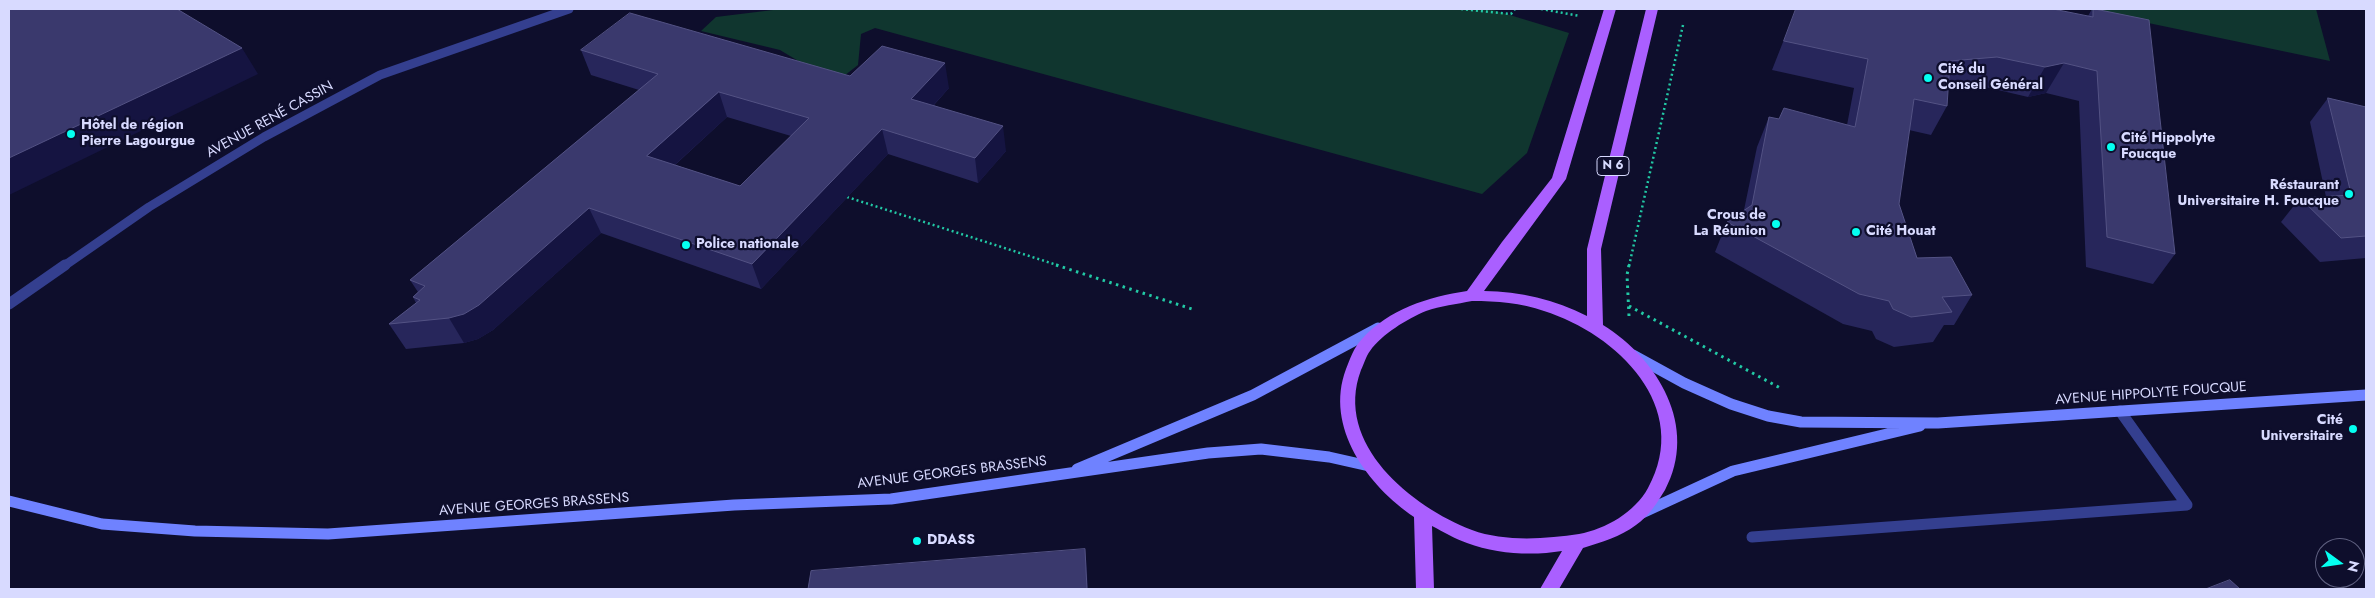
<!DOCTYPE html>
<meta charset="utf-8">
<style>
body{margin:0}
#map{position:relative;width:2375px;height:598px;overflow:hidden;background:#0e0e2c;font-family:Jost,sans-serif}
canvas{display:block}
.frame{position:absolute;inset:0;border:10px solid #d8daff;pointer-events:none}
.north{position:absolute;left:2315px;top:538px;width:50px;height:50px;box-sizing:border-box;background:#0e0e2c;border:1px solid #5f6080;border-radius:50%;rotate:104deg;font-size:14px;font-weight:700;line-height:20px;text-align:center;color:#d8daff}
.north::after{content:'';display:block;margin:auto;width:18px;height:22px;background:#04fff1;clip-path:polygon(50% 0,100% 100%,50% 72%,0 100%)}
</style>
<div id="map">
<canvas width="2375" height="598"></canvas>
<div class="frame"></div>
<div class="north">N</div>
</div>
<script>
const context = document.querySelector('canvas').getContext('2d');
context.lineJoin = 'round';
function fillPath(path, color) { context.fillStyle = color; context.fill(path, 'evenodd'); }
function trace(path, color, width, dash) { context.strokeStyle = color; context.lineWidth = width; context.lineCap = dash ? 'butt' : 'round'; context.setLineDash(dash || []); context.stroke(path); }
function write(font, color, halo, rows, align = 'center') {
  context.font = font + ' Jost,sans-serif'; context.lineWidth = 4.5; context.setLineDash([]); context.textBaseline = 'middle'; context.strokeStyle = halo; context.fillStyle = color; for (const [text, x, y, turn = 0] of rows) {
    context.save(); context.translate(x, y); context.rotate((+turn || 0) * Math.PI / 180); context.textAlign = isNaN(turn) ? turn : align; if (halo) context.strokeText(text, 0, 0); context.fillText(text, 0, 0); context.restore();
  }
}
const green = new Path2D(`
 M781,9h709l79,24 -42,120 -45,41 -607,-166 -14,6 -3,31 -23,18 -55,-33 -79,-19 15,-14z
 M2091,9h225l14,52 -239,-50z`);
const pathFar1 = new Path2D(`
 M1461,9l50,5 4,-5
 M1541,9l39,7
 M847,197l213,69
 M1629,266l54,-241`);
const path = new Path2D(`
 M1056,265l136,44
 M1629,306l153,83
 M1629,316l-2,-41 2,-10`);
const lane = new Path2D(`
 M1752,537l435,-32 -67,-94`);
const streetFar1 = new Path2D(`
 M64,266l85,-59 115,-70 116,-62 189,-66`);
const street = new Path2D(`
 M9,304l56,-39`);
const secondary = new Path2D(`
 M1633,355l51,28 47,21 37,12 33,6 137,1 428,-28
 M1077,469l176,-74 125,-67
 M9,501l93,23 93,7 133,3 406,-29 157,-6 317,-46 53,-4 68,8 40,9
 M1642,513l91,-42 187,-45`);
const primary = new Path2D(`
 M1604,9h12l-50,170 -82,112c36,0 71,9 103,25v-67l59,-240h12l-57,240 2,76c55,34 96,102 62,165 -8,13 -16,26 -29,35 -16,12 -34,17 -53,23l-24,41h-19l22,-38c-30,5 -66,3 -95,-8 -12,-4 -23,-11 -35,-17l2,63h-18l-2,-72c-46,-31 -90,-90 -68,-148 4,-10 8,-22 16,-30 27,-30 66,-42 105,-48l35,-49 50,-64zM1472,301c25,0 49,2 72,10 73,23 149,96 104,177 -13,24 -42,41 -69,46 -33,5 -75,8 -107,-4 -60,-23 -139,-86 -111,-160 3,-6 5,-14 9,-19 12,-17 37,-32 56,-40 14,-5 31,-7 46,-10z`);
const wall = new Path2D(`
 M1796,9l292,7 4,-7 83,245 -22,30 -67,-17 -7,-166 -33,-8 -18,4 -47,-11 -33,3 -1,17 -16,29 -22,-5 -10,74 18,54 55,37 -18,30h-10l-11,17 -39,5 -18,-8 -4,-8 -29,-7 -128,-72 12,-30 17,-12 13,-63 12,-30 10,2 68,6 7,-37 -82,-18z
 M581,50l269,26 99,12 -15,17 72,46 -28,32 -90,-29 -127,135 -160,-56 -108,97 -15,9 -14,4 -58,6 -17,-25 27,-21 -3,-6 5,-5 -8,-12 229,-190 -48,-15zM727,117l64,19 -51,50 -65,-21z
 M2328,98l38,9v151l-46,4 -39,-40 19,-24 26,-1 -16,-75z`);
const shadedWall = new Path2D(`
 M242,48l16,26 -249,121v-37z
 M945,63l4,25 -33,36 -5,-25z
 M2064,63l-18,30 -18,4 17,-30z
 M719,92l8,25 -70,64 -10,-25z
 M1003,126l3,25 -28,32 -3,-25z
 M882,129l6,25 -127,135 -9,-25z
 M589,208l12,25 -108,97 -15,9 -14,4 -15,-25z
 M1085,549l2,20 1,20h-1z`);
const building = new Path2D(`
 M9,9h168l65,39 -233,110z
 M1796,9h257l40,8v-8h2l54,11 26,234 -68,-17 -10,-166 -33,-8 -19,4 -48,-10 -47,4 -3,45 -33,-7 -15,105 18,54 34,-1 21,38 -30,2 10,15 -41,5 -18,-8 -4,-8 -30,-7 -132,-72 25,-17 17,-88 10,2 5,-11 71,19 13,-68 -84,-18z
 M630,13l220,63 32,-30 63,17 -34,36 92,27 -28,32 -93,-29 -130,135 -163,-56 -110,97 -15,9 -15,4 -60,6 31,-24 -7,-3 12,-11 -15,-6 248,-206 -77,-24zM719,92l90,26 -69,68 -93,-30z
 M2328,98l38,9v129l-25,2 -41,-40 51,-3z
 M1085,549l2,40h-279l3,-18z
 M2230,580l10,9h-34z`);
const markers = [
 [1928,78,5,"#04fff1"],
 [71,134,5,"#04fff1"],
 [2111,147,5,"#04fff1"],
 [2349,194,5,"#04fff1"],
 [1776,224,5,"#04fff1"],
 [1856,232,5,"#04fff1"],
 [686,245,5,"#04fff1"],
 [2353,429,5,"#04fff1"],
 [917,541,5,"#04fff1"]
];
const shields = [
 [1613,166,32]
];
const shieldNames = [
 ["N 6",1613,166]
];
const poiNames = [
 ["Cité du",1938,70],
 ["Conseil Général",1938,86],
 ["Hôtel de région",81,126],
 ["Pierre Lagourgue",81,142],
 ["Cité Hippolyte",2121,139],
 ["Foucque",2121,155],
 ["Réstaurant",2339,186,"right"],
 ["Universitaire H. Foucque",2339,202,"right"],
 ["Crous de",1766,216,"right"],
 ["La Réunion",1766,232,"right"],
 ["Cité Houat",1866,232],
 ["Police nationale",696,245],
 ["Cité",2343,421,"right"],
 ["Universitaire",2343,437,"right"],
 ["DDASS",927,541]
];
const streetNames = [
 ["AVENUE RENÉ CASSIN",270,120,-29],
 ["AVENUE HIPPOLYTE FOUCQUE",2151,394,-4],
 ["AVENUE GEORGES BRASSENS",952,473,-7],
 ["AVENUE GEORGES BRASSENS",534,505,-4]
];
fillPath(green, '#10362f');
trace(pathFar1, '#22c9a5', 2.5, [2, 3]);
trace(path, '#22c9a5', 3, [2.5, 4.5]);
trace(lane, '#343f8f', 11);
trace(streetFar1, '#343f8f', 9);
trace(street, '#343f8f', 11);
trace(secondary, '#6f82ff', 11);
fillPath(primary, '#aa5fff');
fillPath(wall, '#27265b');
fillPath(shadedWall, '#151441');
fillPath(building, '#3a396d');
trace(building, '#535284', 1);
for (const [x, y, r, color] of markers) { const dot = new Path2D(); dot.arc(x, y, r, 0, 2 * Math.PI); context.fillStyle = color; context.fill(dot); trace(dot, '#0e0e2c', 2); }
for (const [x, y, w] of shields) { const box = new Path2D(); box.roundRect(x - w / 2, y - 9.5, w, 19, 4); context.fillStyle = '#0e0e2c'; context.fill(box); trace(box, '#d8daff', 1); }
write('bold 12px', '#d8daff', null, shieldNames);
write('bold 14px', '#d8daff', '#0e0e2c', poiNames, 'left');
write('14px', '#d8daff', '#0e0e2c', streetNames);
</script>
